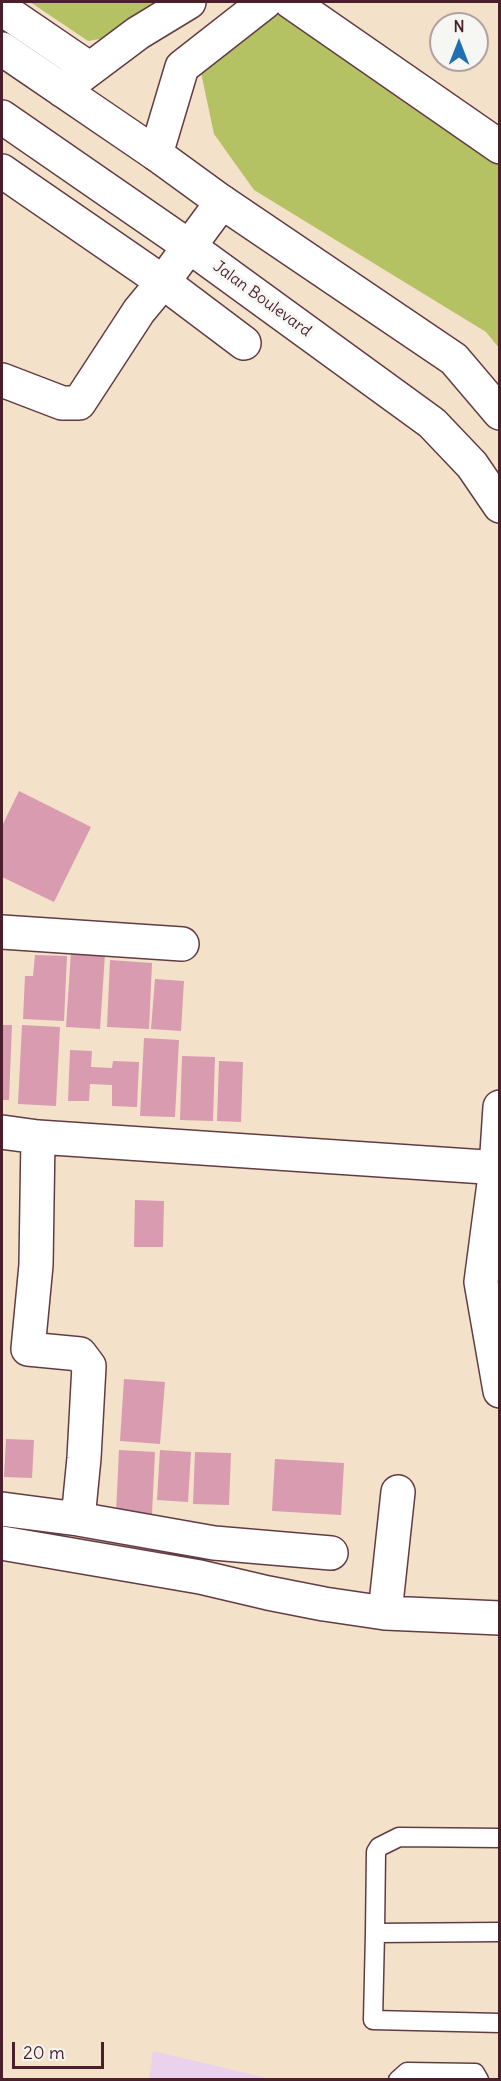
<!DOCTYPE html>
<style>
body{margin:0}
#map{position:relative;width:501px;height:2081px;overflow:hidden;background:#f3e2c9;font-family:Delius,sans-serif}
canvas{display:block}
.frame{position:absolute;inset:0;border:3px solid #4a1f2b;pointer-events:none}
.north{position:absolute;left:429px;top:12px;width:60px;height:60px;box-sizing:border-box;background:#f6f6f2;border:2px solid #b1a0a2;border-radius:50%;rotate:0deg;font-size:16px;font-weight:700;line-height:24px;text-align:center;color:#4a1f2b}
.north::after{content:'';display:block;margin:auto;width:21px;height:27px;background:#1f6fb2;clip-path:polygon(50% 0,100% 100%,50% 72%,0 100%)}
.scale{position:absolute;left:12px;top:2042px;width:92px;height:27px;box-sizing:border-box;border:3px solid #4a1f2b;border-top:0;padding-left:8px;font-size:18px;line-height:21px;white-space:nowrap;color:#4a1f2b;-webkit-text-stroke:4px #f6f6f2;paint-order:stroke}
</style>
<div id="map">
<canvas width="501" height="2081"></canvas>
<div class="frame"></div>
<div class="north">N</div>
<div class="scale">20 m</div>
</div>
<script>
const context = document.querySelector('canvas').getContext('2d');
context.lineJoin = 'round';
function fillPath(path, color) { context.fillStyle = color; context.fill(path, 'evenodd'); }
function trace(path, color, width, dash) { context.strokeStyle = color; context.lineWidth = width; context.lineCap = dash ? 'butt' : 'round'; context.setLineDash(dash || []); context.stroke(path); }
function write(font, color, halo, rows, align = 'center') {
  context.font = font + ' Delius,sans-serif'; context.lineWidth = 6; context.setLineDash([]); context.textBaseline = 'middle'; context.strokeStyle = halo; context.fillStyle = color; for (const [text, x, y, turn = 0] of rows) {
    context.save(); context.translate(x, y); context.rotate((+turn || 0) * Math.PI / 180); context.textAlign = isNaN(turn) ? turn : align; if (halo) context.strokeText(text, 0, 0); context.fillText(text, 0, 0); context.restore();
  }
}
const built = new Path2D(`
 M153,2051l118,28h-122z`);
const green = new Path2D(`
 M30,2h140l-52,34 -30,5z
 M279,8l220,155v185l-13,-16 -232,-142 -40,-56 -14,-66z`);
const building = new Path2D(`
 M19,791l72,36 -37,75 -52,-25v-51z
 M71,952l34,2 -5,75 -34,-2z
 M35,955l32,1 -3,65 -41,-2 2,-43h8z
 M110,960l42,3 -3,66 -42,-2z
 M155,979l29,2 -3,50 -30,-2z
 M2,1025h10l-3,75h-7z
 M22,1025l38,2 -4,79 -38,-2z
 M144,1038l35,2 -4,77 -35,-1z
 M70,1050l22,1 -1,16 21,1 1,-7 26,1 -2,45 -25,-1v-21l-22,-1 -1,17h-21z
 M182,1056l33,1 -2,64 -33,-1z
 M219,1061l24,1 -2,60 -24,-1z
 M135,1200l29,1 -1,46h-29z
 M124,1379l41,3 -5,62 -40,-3z
 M6,1439l28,1 -2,38 -28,-1z
 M119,1450l36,2 -3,62 -36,-1z
 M160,1450l31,2 -3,50 -31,-2z
 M195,1452l36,1 -2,52 -36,-1z
 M275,1459l69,4 -3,52 -69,-4z`);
const service = new Path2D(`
 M500,1838l-101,-1 -20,10 -3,5 -1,81 125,-1
 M375,1933l-2,87 127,3
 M398,2080l9,-8 68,1 4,7`);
const minor = new Path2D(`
 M291,2l209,145
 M2,9l88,60
 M62,90l76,-57 51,-31
 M156,154l26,-87 83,-65
 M2,171l161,111 81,61
 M2,380l60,23h17l60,-92 24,-29 59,-80
 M2,932l180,12
 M2,1132l36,5 462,31
 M38,1137l-2,128 -8,84 52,5 9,12 -5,92 -6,61
 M2,1509l76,10 136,24 117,10
 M2,1543l198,34 68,16 56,11 61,9 115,5
 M385,1613l13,-121`);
const secondary = new Path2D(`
 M2,49l154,105 66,48 232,157 46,54
 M2,117l188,130 242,176 40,42 28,41
 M500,1107l-4,61 -15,114 19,109`);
const streetNames = [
 ["Jalan Boulevard",262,299,36]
];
fillPath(built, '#ead1ec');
fillPath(green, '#b5c264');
fillPath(building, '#d89bb0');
trace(service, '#633c43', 21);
trace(minor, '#633c43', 36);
trace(secondary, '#633c43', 36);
trace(service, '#fff', 18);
trace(minor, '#fff', 33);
trace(secondary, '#fff', 33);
write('16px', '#4a1f2b', '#f6f6f2', streetNames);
</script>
